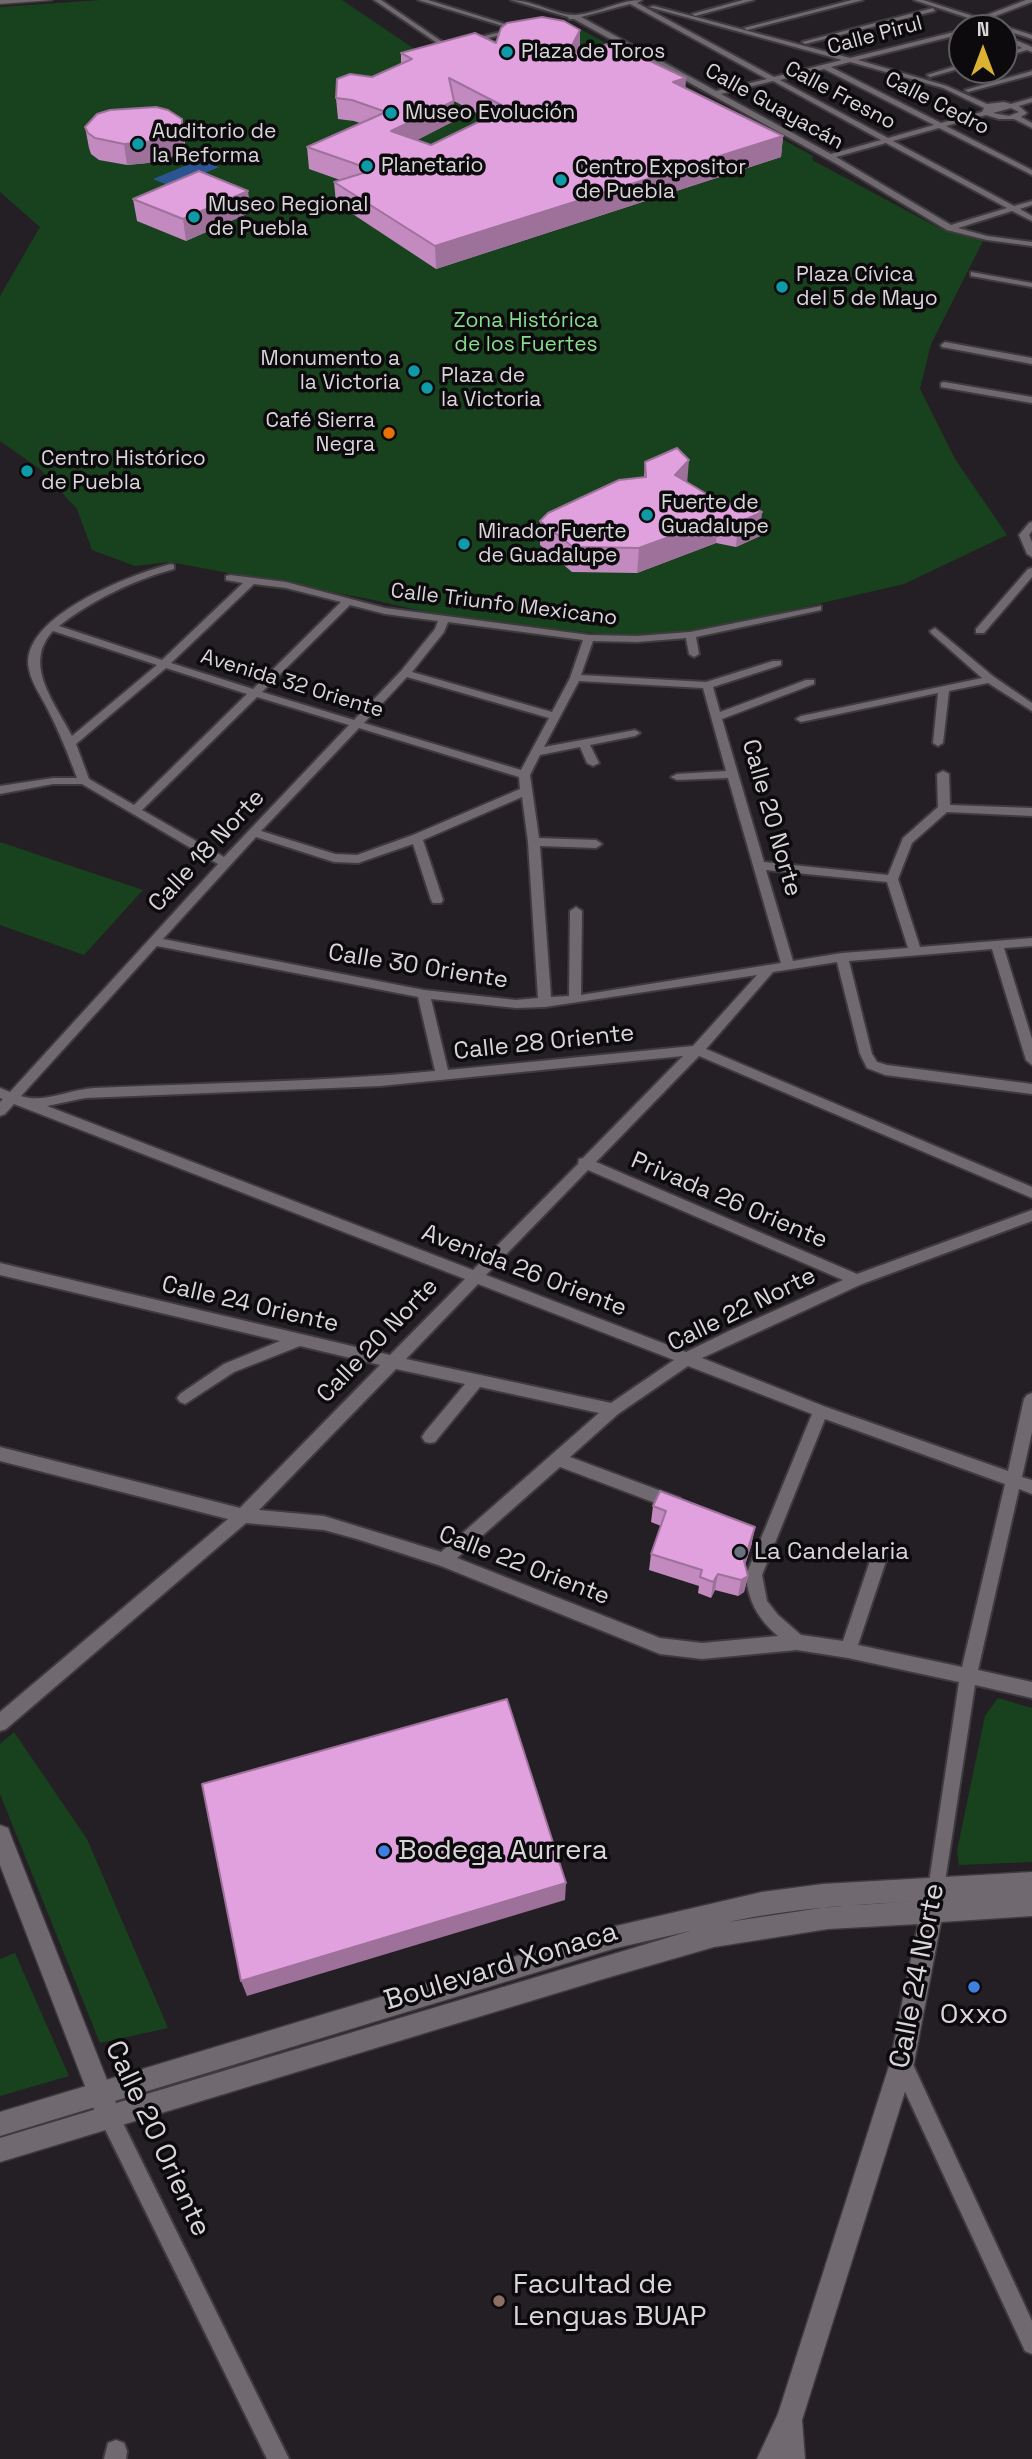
<!DOCTYPE html>
<meta charset="utf-8">
<style>
body{margin:0}
#map{position:relative;width:1032px;height:2459px;overflow:hidden;background:#241f24;font-family:"Space Grotesk",sans-serif}
canvas{display:block}
.north{position:absolute;left:948px;top:14px;width:70px;height:70px;box-sizing:border-box;background:#0c0a0c;border:2px solid #5e5c5e;border-radius:50%;rotate:0deg;font-size:19px;font-weight:700;line-height:28px;text-align:center;color:#d9d6d9}
.north::after{content:'';display:block;margin:auto;width:24px;height:32px;background:#dcb233;clip-path:polygon(50% 0,100% 100%,50% 72%,0 100%)}
</style>
<div id="map">
<canvas width="1032" height="2459"></canvas>
<div class="north">N</div>
</div>
<script>
const context = document.querySelector('canvas').getContext('2d');
context.lineJoin = 'round';
function fillPath(path, color) { context.fillStyle = color; context.fill(path, 'evenodd'); }
function trace(path, color, width, dash) { context.strokeStyle = color; context.lineWidth = width; context.lineCap = dash ? 'butt' : 'round'; context.setLineDash(dash || []); context.stroke(path); }
function write(font, color, halo, rows, align = 'center') {
  context.font = font + ' "Space Grotesk",sans-serif'; context.lineWidth = 7; context.setLineDash([]); context.textBaseline = 'middle'; context.strokeStyle = halo; context.fillStyle = color; for (const [text, x, y, turn = 0] of rows) {
    context.save(); context.translate(x, y); context.rotate((+turn || 0) * Math.PI / 180); context.textAlign = isNaN(turn) ? turn : align; if (halo) context.strokeText(text, 0, 0); context.fillText(text, 0, 0); context.restore();
  }
}
const green = new Path2D(`
 M101,0h241l83,56 144,-33 244,133 -1,4 125,67 47,12 -53,105 -11,45 35,70 52,76 -103,49 -208,48 -72,4 -162,-16 -93,-21 -199,-37 -35,4 -43,-16 -15,-41 -37,-40 -40,-28v-145l40,-69 -40,-35v-185z
 M0,842l143,48 -59,65 -84,-30z
 M998,1698l34,10v154l-73,3 -2,-14 28,-135z
 M14,1732l73,107 81,189 -68,15 -100,-249v-50z
 M15,1953l54,123 -69,20v-137z`);
const water = new Path2D(`
 M199,160l20,7 -46,20 -20,-8z`);
const minor = new Path2D(`
 M374,0h7l66,45 70,-17 3,2 -74,19z
 M418,0h10l83,26 -5,1z
 M511,0c21,0 47,16 65,15 23,-2 43,-15 66,-15l-5,3 137,74 68,-17 -193,-53 5,-1 196,52 112,-28v4l-104,26 89,26 40,18 17,-2 7,2 21,-6v4l-13,4 8,7 -6,4 11,6v5l-18,-9h-15l-13,-4 -40,11 86,44v5l-93,-47 -46,13 121,65 18,-5v4l-12,4 12,7v5l-20,-10 -54,17 29,8 45,6v4l-45,-6 -40,-10 -112,-67 -261,-144h-5l-1,-2zM630,4l137,75 -51,12 -135,-74zM850,62l93,26 41,20 -2,4 -41,11 -110,-56zM824,69l110,56 -46,13 -108,-58zM773,81l108,59 -50,14 -110,-60zM1011,108l8,4 -10,4 -16,-3zM886,143l121,65 -56,17 -115,-68z
 M743,0h11l-59,16 -3,-2z
 M852,0h11l-116,30 -3,-2z
 M914,0h9l56,18 47,-18h6v2l-47,18 47,15v4z
 M933,8l2,3 -130,33 -3,-2z
 M1004,35l28,12v5l-5,-2 -23,7v-4l18,-5 -18,-9z
 M962,64v4l-32,9 -3,-2z
 M1032,71v4l-64,17 -3,-2z
 M971,272l61,11v4l-61,-11z
 M945,342l87,16v6l-90,-17 -1,-2z
 M944,382l88,15v6l-91,-16v-4z
 M1032,522v9l-3,4 3,7v15l-5,-3 -8,-19 10,-12z
 M171,564l3,1v4c-40,11 -82,31 -115,57l103,34 81,-77 -17,-3v-4l4,-1 56,7 99,26 204,27 48,1 53,-4 131,-26v4l-4,1 -121,26 3,17 -5,3 -5,-3 -3,-16 -49,4 -44,-1 -12,34 125,7 67,-21h8v4l-68,22 7,25 86,-32h8v4l-92,35 42,143 124,13 15,-37 35,-31 -1,-33 6,-3 6,3 1,31 82,3v8l-85,-4 -35,31 -14,36 22,68 112,-9v8l-28,2 28,91v26l-6,-5 -34,-111 -143,12 23,93 5,8 10,3 145,19v10l-147,-19 -18,-7 -7,-14 -23,-92 -64,10 -67,77 326,138v11l-333,-142 -103,106 261,112 175,-64v11l-170,63 -160,74 124,49 182,64 16,-72 3,-4 5,-2v39l-10,45 10,3v14l-13,-5 -41,181 54,12v16l-57,-13 -32,210 -6,3 -6,-3 -3,-6 31,-207 -111,-24 -51,-8 -95,9 -42,-5 -219,-88 -84,-27 -33,-9 -78,-7 -240,206 -6,2v-19l228,-193 -228,-58v-14l240,61 140,-143 -80,-19 -66,26 -49,32 -5,-2 -3,-4 3,-4 44,-30 56,-23 -280,-66v-12l390,92 75,-76 -451,-175 -9,10 -5,2v-14l3,-3 -3,-1v-10l10,4 208,-228 -136,-80h-29l-53,10v-8l53,-8h24c-9,-24 -18,-47 -30,-70 -6,-12 -16,-26 -18,-39 -11,-52 103,-95 142,-105zM254,584l32,4 55,14 -88,87 -82,-26zM350,605l35,9 53,7 -3,8 -34,42 -47,49 -92,-28zM448,622l135,18 -13,38 -18,34 -140,-40 32,-40zM53,631l104,34 -85,71c-17,-33 -50,-72 -19,-105zM166,668l81,26 -113,111 -45,-26 -13,-35zM407,677l142,41 -28,52 -157,-47zM579,681l124,7 23,83 -49,3 -6,3 6,3 51,-2 53,185 -200,32 1,-84 -6,-4 -6,4 -1,85 -18,1 -11,-151 56,2 6,-4 -6,-4 -57,-2 -9,-63 10,-20 40,-8 7,16 6,3 6,-3 -9,-18 45,-9 5,-3 -5,-3 -91,17zM257,697l92,28 -125,132 -82,-47zM359,728l160,49 1,12 -107,46 -56,20 -22,-1 -74,-23zM522,797l6,45 10,156 -22,2 -92,-10 -261,-51 93,-102 78,25 24,1 55,-19 18,56 2,3h8l2,-3 -20,-60zM766,870l121,12 21,66 -66,5 -49,8zM157,946l261,51 17,74c-113,11 -227,12 -341,17 -23,1 -51,16 -73,8zM757,975l-64,71 -245,24 -17,-71 85,9 29,-1zM683,1056l-100,102 -4,1 -1,5 -105,106 -426,-164 38,-8 295,-12zM588,1170l255,110 -114,51 -43,21 -200,-77zM478,1284l196,76 -63,43 -205,-44zM688,1366l124,48 -66,161c2,26 12,44 32,61l-76,7 -42,-5 -203,-80 103,-91 114,43 6,-2 2,-5 -2,-5 -110,-41 48,-43zM396,1369l69,15 -40,48 -3,5 3,5 5,1 5,-1 45,-55 119,26 -158,139 -117,-36 -65,-6zM825,1419l180,65 -43,183 -104,-22 30,-90 -2,-5 -6,-2 -6,2 -2,5 -29,86 -42,-6 -23,-20 -11,-14 -5,-26z
 M1032,568v9l-48,56h-8v-4l52,-60z
 M935,628l59,49 38,26v8l-44,-28 -39,8 -6,52 -5,3 -5,-3 5,-50 -137,29 -5,-3 5,-3 181,-38 -51,-45 -1,-2z
 M902,2053l7,3 123,265v33l-7,-3 -130,-281 -3,-7 3,-7z
 M110,2108l7,3 172,348h-22l-164,-334 -3,-7 3,-7z
 M116,2440l8,3 3,8 -1,8h-22l4,-16z`);
const tertiary = new Path2D(`
 M0,1825l8,3 3,8 105,267 -3,9 -9,3 -9,-3 -95,-247z`);
const secondary = new Path2D(`
 M0,0h52l-52,4z
 M1032,1872v44l-91,6 -27,141 -112,357 3,39h-48l21,-45 112,-351 28,-139 -90,5 -114,18 -111,32 -603,183v-24l690,-207 -74,17 -616,188v-24l616,-186 146,-34 61,-8zM918,1901l-90,6 -100,15c63,-14 126,-17 190,-21z`);
const wall = new Path2D(`
 M580,30l-1,22 107,37 97,47 -2,21 -345,112 -100,-66 -2,-21 6,-2 -31,-11 -2,-22 53,-24 -6,-2 -16,-2 -2,-21 36,-21 29,-13v-11l95,-10zM454,101l32,17 -55,27 -14,-5 37,-19z
 M85,127l100,14v6l-5,6 -22,9 -31,3 -28,-5 -8,-6 -2,-6z
 M133,199l118,13 -65,29 -49,-20z
 M645,462l43,20 72,54 -24,11 -20,-4 -79,30 -65,-1 -32,-27v-24l104,-43z
 M653,1506l99,37 -7,22 3,11 -4,16 -6,4 -23,-6 -4,8 -13,-5 1,-7 -50,-16 2,-16 10,-28 -10,-4z`);
const shadedWall = new Path2D(`
 M580,30v20l-14,26 1,-21z
 M686,78l-1,21 -12,-17z
 M454,101v20l-62,32 -1,-22z
 M182,119l3,28 -5,6 -22,9 -31,3 -3,-21z
 M783,136l-2,21 -345,112 -1,-23z
 M248,191l3,21 -65,29 -3,-22z
 M689,460l-2,24 -12,-9z
 M762,512l-2,24 -24,11 2,-24z
 M718,519l-2,24 -79,30 2,-25z
 M755,1527l-3,16 -11,34 3,-16z
 M718,1574l-3,16 -4,8 2,-16z
 M748,1576l-4,16 -6,4 3,-16z
 M566,1883l-1,17 -318,96 -6,-15z`);
const building = new Path2D(`
 M542,17l22,4 16,9 -13,25 45,-12 74,35 -13,4 110,54 -348,110 -101,-64 39,-12 -66,-23 79,-35 -34,-12 -16,-2 1,-19 13,-5 22,3 40,-18 -11,-6 74,-20 21,10 5,-15 6,-5zM449,78l58,30 -76,37 -40,-14 63,-30z
 M156,107l12,3 14,9v6l-5,6 -22,10 -31,3 -29,-6 -7,-5 -3,-6 12,-13 13,-4z
 M199,171l49,20 -65,28 -50,-20z
 M677,448l12,12 -14,15 50,30 15,-4 22,11 -24,11 -20,-4 -79,29 -66,-1 -33,-26 8,-8 71,-33 27,-3 -1,-15z
 M660,1491l95,36 -11,34 4,15 -7,4 -23,-6 -5,8 -13,-5 2,-7 -51,-16 15,-43 -13,-5z
 M507,1699l59,184 -325,98 -39,-197z`);
const markers = [
 [507,52,7,"#0f9aa8"],
 [391,113,7,"#0f9aa8"],
 [138,144,7,"#0f9aa8"],
 [367,166,7,"#0f9aa8"],
 [561,180,7,"#0f9aa8"],
 [194,217,7,"#0f9aa8"],
 [782,287,7,"#0f9aa8"],
 [414,371,7,"#0f9aa8"],
 [427,388,7,"#0f9aa8"],
 [389,433,7,"#e8710a"],
 [27,471,7,"#0f9aa8"],
 [647,515,7,"#0f9aa8"],
 [464,544,7,"#0f9aa8"],
 [740,1552,7,"#6b7280"],
 [384,1851,7,"#3f7fe0"],
 [974,1987,7,"#3f7fe0"],
 [499,2301,7,"#8d6e63"]
];
const farStreetnames = [
 ["Calle Pirul",875,36,-15],
 ["Calle Fresno",840,96,28],
 ["Calle Cedro",937,104,27],
 ["Calle Guayacán",774,107,29],
 ["Calle Triunfo Mexicano",504,605,7],
 ["Avenida 32 Oriente",292,684,17]
];
const farPoinames = [
 ["Plaza de Toros",521,52],
 ["Museo Evolución",405,113],
 ["Auditorio de",152,132],
 ["la Reforma",152,156],
 ["Planetario",381,166],
 ["Centro Expositor",575,168],
 ["de Puebla",575,192],
 ["Museo Regional",208,205],
 ["de Puebla",208,229],
 ["Plaza Cívica",796,275],
 ["del 5 de Mayo",796,299],
 ["Monumento a",400,359,"right"],
 ["la Victoria",400,383,"right"],
 ["Plaza de",441,376],
 ["la Victoria",441,400],
 ["Café Sierra",375,421,"right"],
 ["Negra",375,445,"right"],
 ["Centro Histórico",41,459],
 ["de Puebla",41,483],
 ["Fuerte de",661,503],
 ["Guadalupe",661,527],
 ["Mirador Fuerte",478,532],
 ["de Guadalupe",478,556]
];
const farParknames = [
 ["Zona Histórica",526,321],
 ["de los Fuertes",526,345]
];
const streetNames = [
 ["Calle 20 Norte",771,818,74],
 ["Calle 18 Norte",207,851,-47],
 ["Calle 30 Oriente",418,967,9],
 ["Calle 28 Oriente",544,1043,-6],
 ["Privada 26 Oriente",729,1201,23],
 ["Avenida 26 Oriente",524,1271,21],
 ["Calle 24 Oriente",250,1305,13],
 ["Calle 22 Norte",742,1310,-26],
 ["Calle 20 Norte",378,1341,-46],
 ["Calle 22 Oriente",524,1566,21]
];
const poiNames = [
 ["La Candelaria",754,1552]
];
const nearPoinames = [
 ["Bodega Aurrera",398,1851],
 ["Oxxo",974,2015,"center"],
 ["Facultad de",513,2285],
 ["Lenguas BUAP",513,2317]
];
const nearStreetnames = [
 ["Boulevard Xonaca",501,1967,-17],
 ["Calle 24 Norte",918,1976,-79],
 ["Calle 20 Oriente",157,2139,65]
];
fillPath(green, '#18421d');
fillPath(water, '#2b5591');
trace(minor, '#3e3a3e', 4);
trace(tertiary, '#3e3a3e', 3);
trace(secondary, '#3e3a3e', 3);
fillPath(minor, '#706a70');
fillPath(tertiary, '#706a70');
fillPath(secondary, '#706a70');
fillPath(wall, '#c28abf');
fillPath(shadedWall, '#9e719b');
fillPath(building, '#e1a1de');
trace(building, '#9e719b', 2);
for (const [x, y, r, color] of markers) { const dot = new Path2D(); dot.arc(x, y, r, 0, 2 * Math.PI); context.fillStyle = color; context.fill(dot); trace(dot, '#0c0a0c', 2.5); }
write('21px', '#d9d6d9', '#0c0a0c', farStreetnames);
write('21px', '#d9d6d9', '#0c0a0c', farPoinames, 'left');
write('21px', '#87dd8d', '#0c0a0c', farParknames);
write('24px', '#d9d6d9', '#0c0a0c', streetNames);
write('24px', '#d9d6d9', '#0c0a0c', poiNames, 'left');
write('28px', '#d9d6d9', '#0c0a0c', nearPoinames, 'left');
write('28px', '#d9d6d9', '#0c0a0c', nearStreetnames);
</script>
